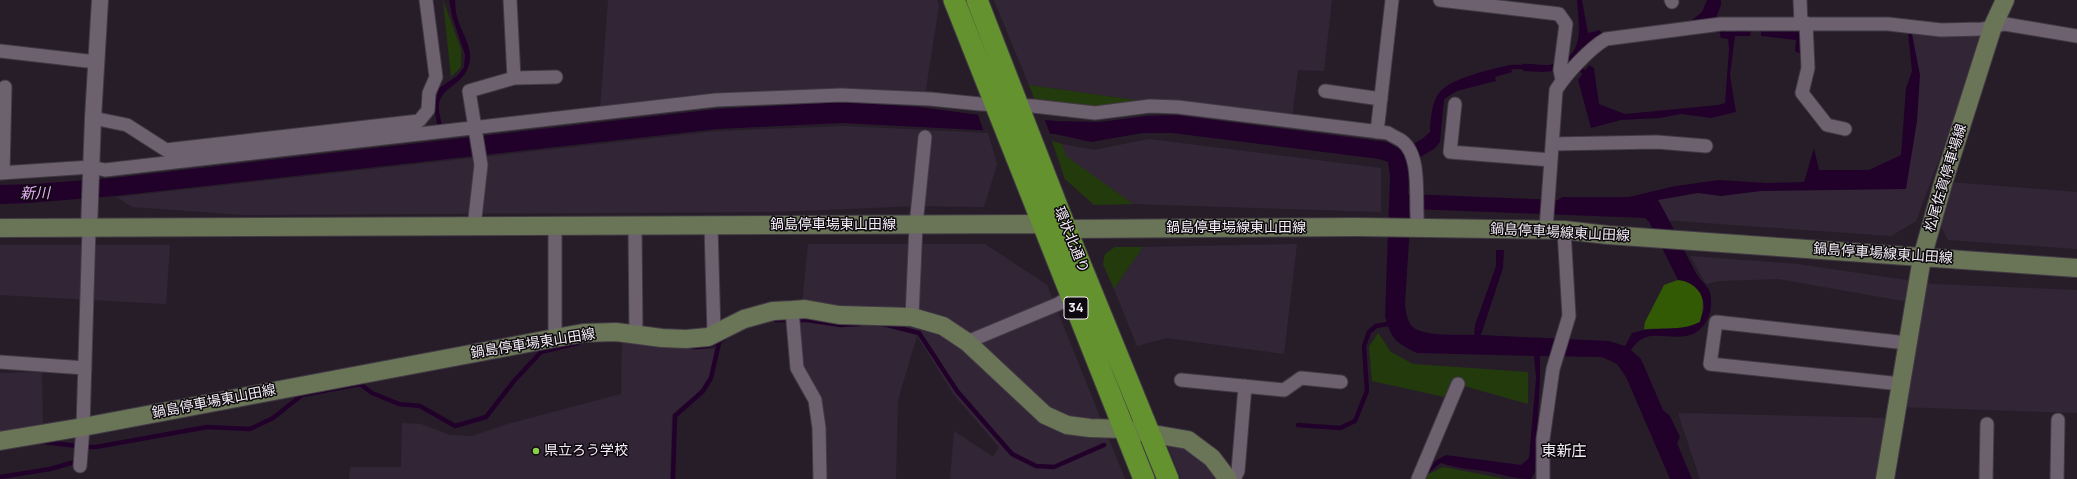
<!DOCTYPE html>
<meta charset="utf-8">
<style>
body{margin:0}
canvas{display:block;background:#271d29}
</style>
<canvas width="2077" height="479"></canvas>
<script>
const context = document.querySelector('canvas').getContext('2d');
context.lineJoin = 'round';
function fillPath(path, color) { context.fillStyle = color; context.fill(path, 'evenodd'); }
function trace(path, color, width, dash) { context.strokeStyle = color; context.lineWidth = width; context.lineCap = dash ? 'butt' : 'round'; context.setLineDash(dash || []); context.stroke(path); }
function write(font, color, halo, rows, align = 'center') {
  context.font = font + ' Manrope,"Noto Sans JP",sans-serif'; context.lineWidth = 3; context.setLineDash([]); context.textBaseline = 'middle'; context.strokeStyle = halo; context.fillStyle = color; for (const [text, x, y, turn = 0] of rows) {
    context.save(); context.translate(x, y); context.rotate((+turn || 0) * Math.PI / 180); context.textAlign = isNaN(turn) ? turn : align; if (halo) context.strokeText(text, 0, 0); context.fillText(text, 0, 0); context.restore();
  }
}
const built = new Path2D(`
 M608,0h329l2,6 -14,89 -325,16z
 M994,0h338l-8,71 -26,-1 -6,49 -150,-18 -113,-16z
 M1910,30h61l13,9 -68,182 -25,15 -228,-16 -17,-25 254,-14 18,-111z
 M844,126l144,7 9,31 -13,43 -66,-1 -144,6 -530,3 -112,-8 -15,-10 601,-66z
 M1149,139l232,29v44l-248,-8 -68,-48 -3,-12 32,6z
 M1949,182l128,10v57l-129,-9 -9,-17z
 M808,244h177l62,41 78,194h-175l4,-48 39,26 6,-10 -45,-52 -37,-59 -19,64 -2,79h-73l-2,-64 -21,-48 -5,-63h7z
 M1297,244l-13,110 -117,-16 -30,8 -23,-57 29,-42z
 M0,245h170l-4,59 -166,-9z
 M1690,256l107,8 137,20 143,6v123l-176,-6 8,-105 -131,-23 -59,2 -13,3z
 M622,340l67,9h26l-5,26 -11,17 -27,22 -2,65h-321l1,-12h51l1,-44 19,1 29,11 23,1 31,-11 117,-31z
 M42,372l1,56 -43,7v-62z
 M1678,413l211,5 -11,61h-178z
 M1168,447l17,1 19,14 13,17h-36z`);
const green = new Path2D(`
 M443,0l18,49v18l-10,10z
 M1029,85l113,16 -56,8 -50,-6z
 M1052,141l10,3 4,12 67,48 -39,1 -29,-26z
 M1115,247h28l-29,42 -11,-25 2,-10z
 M1378,333l13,19 22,12 115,8v32l-64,-18 -15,12 -77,-17 -3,-34z
 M1443,467l62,12h-83l1,-2z`);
const forest = new Path2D(`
 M1678,280c26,2 28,21 22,42l-12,6 -44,1 1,-7 19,-37z`);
const water = new Path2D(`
 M449,0h6c1,5 0,11 2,16 3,14 15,29 13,44 -4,26 -28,25 -31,44 -1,7 2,15 3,22l-5,-1 -3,-20 5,-17 18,-12 7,-9 1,-12 -13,-39z
 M1577,0h5l6,33 12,-3 2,4c-13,8 -20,22 -32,31 -14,9 -31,7 -47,6l-1,-7c9,-1 17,1 25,1 4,0 8,-2 12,-3 27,-10 19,-39 18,-62z
 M1707,0h14v5l-5,13 -25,3 11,-9z
 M1794,29l6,2 1,23 -6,-3 1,-11 -35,-4v-6z
 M1722,30l4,2 25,-2 -1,6h-15l-5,39 6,37 -25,6 -30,-4 -21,4 -39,2 -30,8 -13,-48 11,-15 5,3 5,36 26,10 93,-9 7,-2 4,-54 -1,-10 -7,-1 -2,-7z
 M1908,33l4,1 8,41 -3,46 -11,68 -145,2 -40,5 -23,-3 -40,7c14,24 25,49 38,73 3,6 10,11 13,17 7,19 -3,43 -23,46 -22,4 -40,-9 -55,14l10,9 22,51 7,6 10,21 -3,6 15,36h-22l-44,-102 -9,-13 -15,-7 -62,-1v24l-5,92 -4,7c-17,0 -31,-5 -47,-8 -15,-2 -29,-3 -43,-8l-15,12 9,-14 11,-6 75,10 8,-7 7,-80 -2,-22 -117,-3c-21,-10 -26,-14 -32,-37l5,-140 -2,-14 -9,-3 -207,-26h-29l-52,9 -36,-8 -213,-11 -124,6 -603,67 -86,7 -29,1v-19l34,-1 79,-6 604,-69 127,-7 75,5 53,7 85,7 43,1 46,-6 29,-1 212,27 15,8 20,-11 8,-7c0,-10 2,-31 9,-39 11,-15 53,-24 71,-28l2,7 -17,5 1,4 -39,10 -13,8 -4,43 -6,7 -24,14 -2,31 150,6 4,-3h67l46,-11 44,-6 48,3 37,-1 10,-34 5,22h50l32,-15 5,-67 6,-17zM1411,209l234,9 4,4 29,58c13,1 26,11 26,27 0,4 -3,10 -4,15 -22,11 -44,3 -68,11l-7,13 -16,-5 -128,-6 22,-67 1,-18h-8v16l-21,59 -1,10c-15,-1 -50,2 -61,-8 -6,-5 -7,-15 -8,-23z`);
const pier = new Path2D(`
 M977,112l67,6 7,18 -67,-4z`);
const stream = new Path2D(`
 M1576,66l8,6
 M1511,67h12
 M776,320h31l34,5 19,-1
 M883,324l36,9 38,58 55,63 24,12 18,1 50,-22
 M692,347c14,0 24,-2 34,-10
 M1298,425l42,3 15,-7 12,-30 -3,-45 5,-14 7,-6 17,-3
 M44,442l42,5h10l111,-20 43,2 23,-11 29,-23 58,-11 12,9 27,11 21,2 35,20 31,-9 28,-36 27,-29 37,-9
 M0,477l50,-8 28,-8
 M673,479l2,-63 28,-25 8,-13 8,-35`);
const minor = new Path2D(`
 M510,0l4,78 42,-1
 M1440,0l119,14 7,10 -6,46 2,10
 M1671,0l1,2
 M1800,0l1,24
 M1806,23l2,45 -6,25 25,32 18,4
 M0,51l96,11
 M1325,91l56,8
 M1455,104l-5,48 101,8
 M93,118l34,7 39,25 253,-29 9,-11 1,-17 7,-16 -10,-77
 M1377,132l15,-132
 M1552,144l105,-2 49,4
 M0,173l91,-6 14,3 611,-70 125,-5 89,4 50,5 53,2 62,7 55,-7 28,1 210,26c4,3 10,5 14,8 21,16 12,62 16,87
 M3,173l2,-86
 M635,226l1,109
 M711,226l3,108
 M474,227l7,-62 -12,-74 45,-13
 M1546,229l10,-139c10,-16 34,-42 50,-51l115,-15h167l53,6 41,-1 23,-5 72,12
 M792,310l5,58 18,32 4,28 1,51
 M912,317l4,-92 9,-88
 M555,338v-112
 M967,342l91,-38 13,-8
 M0,362l85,6
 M1181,380l103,10 17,-12 40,4
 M1901,384l-191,-20 6,-42 191,21
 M80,466l3,-39 6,-199
 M1234,479l4,-8 7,-85
 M1418,479l40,-95
 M1543,479v-40l10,-70 16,-53 -5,-86
 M1986,479l1,-55
 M2057,479l1,-59`);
const tertiary = new Path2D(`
 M89,228l4,-110 7,-118`);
const secondary = new Path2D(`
 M0,228l1042,-4 24,5 291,-2 207,3 44,5 469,33
 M0,441l83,-14 472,-89 28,-5 33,-1 46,6 24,1 22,-2 36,-18 29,-8 19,-1 13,-1 34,6 73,2 31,9 24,16 78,73 22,10 23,3 34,1 64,11 24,18 16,21
 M1885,479l37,-221 22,-78 49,-154 12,-26`);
const trunk = new Path2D(`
 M954,0l190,479
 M977,0l89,229 102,250`);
const markers = [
 [536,451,4,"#89cf48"]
];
const shields = [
 [1076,308,24]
];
const shieldNames = [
 ["34",1076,308]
];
const streetNames = [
 ["松尾佐賀停車場線",1946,178,-73],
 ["鍋島停車場東山田線",833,225],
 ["鍋島停車場線東山田線",1236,228],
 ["鍋島停車場線東山田線",1560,233,3],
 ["環状北通り",1071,240,68],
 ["鍋島停車場線東山田線",1883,254,4],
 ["鍋島停車場東山田線",533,344,-9],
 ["鍋島停車場東山田線",214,402,-11]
];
const poiNames = [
 ["県立ろう学校",544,451]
];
const waterNames = [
 ["新川",35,194,-1]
];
const neighbourhoodNames = [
 ["東新庄",1564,452]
];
fillPath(built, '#322536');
fillPath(green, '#233b0c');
fillPath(forest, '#325903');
fillPath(water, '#21002a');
fillPath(pier, '#271d29');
trace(stream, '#21002a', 4.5);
trace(minor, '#413a44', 15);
trace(tertiary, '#413a44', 18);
trace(secondary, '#413a44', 20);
trace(trunk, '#413a44', 23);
trace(minor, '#6d6170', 13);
trace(tertiary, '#6d6170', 16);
trace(secondary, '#6a7457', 18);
trace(trunk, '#64922e', 21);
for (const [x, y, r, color] of markers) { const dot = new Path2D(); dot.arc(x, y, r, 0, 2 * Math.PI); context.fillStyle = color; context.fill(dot); trace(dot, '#0d090e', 1.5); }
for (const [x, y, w] of shields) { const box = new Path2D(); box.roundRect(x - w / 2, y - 11, w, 22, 3); context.fillStyle = '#0d090e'; context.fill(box); trace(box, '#f4eef6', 1); }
write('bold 13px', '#f4eef6', null, shieldNames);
write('14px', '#f4eef6', '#0d090e', streetNames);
write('14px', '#f4eef6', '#0d090e', poiNames, 'left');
write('italic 15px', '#e8aff8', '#0d090e', waterNames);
write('15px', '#f4eef6', '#0d090e', neighbourhoodNames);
</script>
